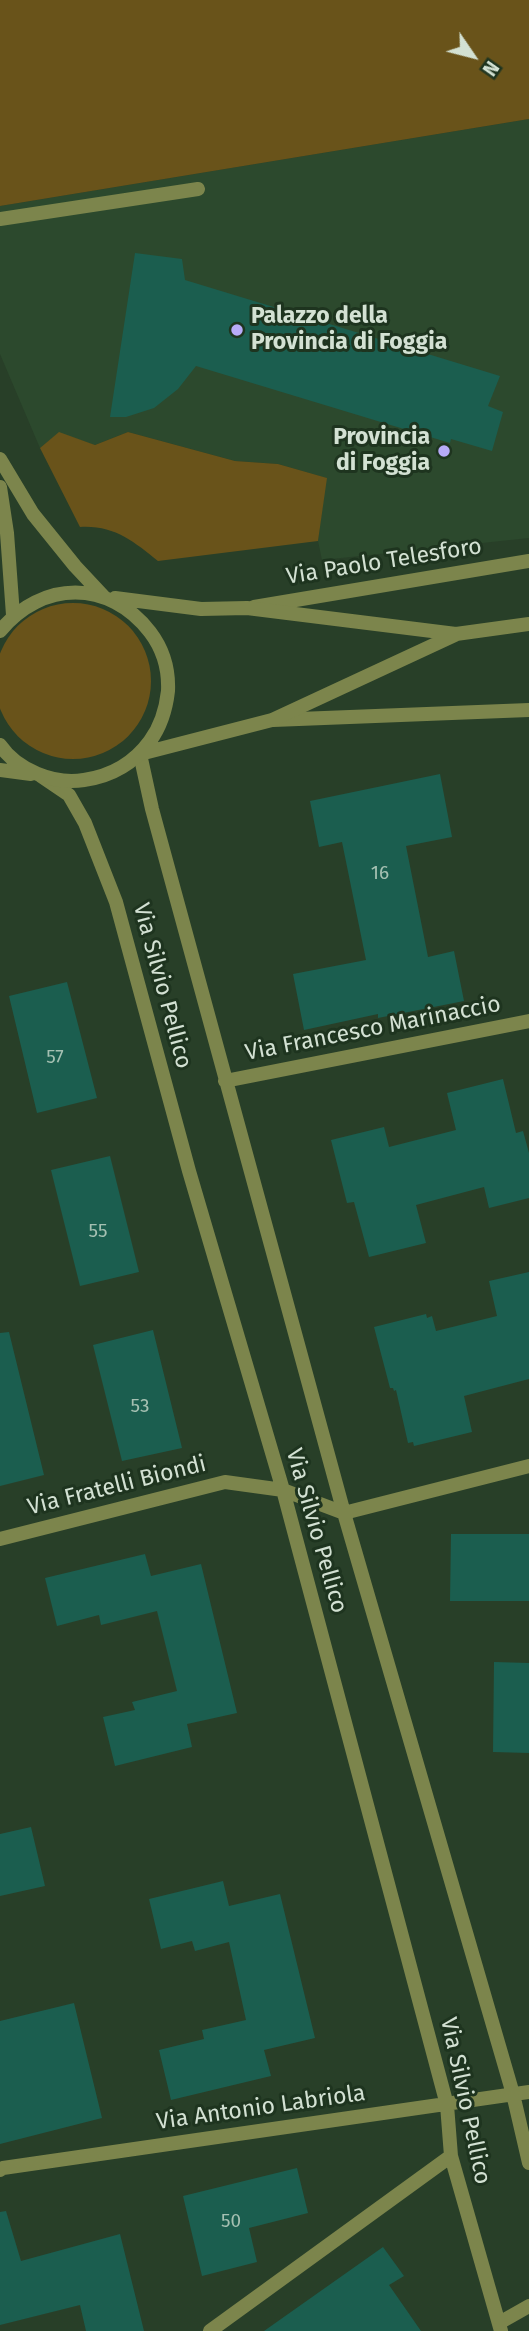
<!DOCTYPE html>
<style>
body{margin:0}
#map{position:relative;width:529px;height:2331px;overflow:hidden;background:#283f28;font-family:"Fira Sans",sans-serif}
canvas{display:block}
.north{position:absolute;left:438px;top:21px;width:70px;height:70px;-webkit-text-stroke:5px #1e341f;paint-order:stroke;rotate:125deg;font-size:19px;font-weight:700;line-height:28px;text-align:center;color:#d3e1d3}
.north::after{content:'';display:block;margin:auto;width:24px;height:32px;background:#d3e1d3;clip-path:polygon(50% 0,100% 100%,50% 72%,0 100%)}
</style>
<div id="map">
<canvas width="529" height="2331"></canvas>
<div class="north">N</div>
</div>
<script>
const context = document.querySelector('canvas').getContext('2d');
context.lineJoin = 'round';
function fillPath(path, color) { context.fillStyle = color; context.fill(path, 'evenodd'); }
function trace(path, color, width, dash) { context.strokeStyle = color; context.lineWidth = width; context.lineCap = dash ? 'butt' : 'round'; context.setLineDash(dash || []); context.stroke(path); }
function write(font, color, halo, rows, align = 'center') {
  context.font = font + ' "Fira Sans",sans-serif'; context.lineWidth = 6; context.setLineDash([]); context.textBaseline = 'middle'; context.strokeStyle = halo; context.fillStyle = color; for (const [text, x, y, turn = 0] of rows) {
    context.save(); context.translate(x, y); context.rotate((+turn || 0) * Math.PI / 180); context.textAlign = isNaN(turn) ? turn : align; if (halo) context.strokeText(text, 0, 0); context.fillText(text, 0, 0); context.restore();
  }
}
const built = new Path2D(`
 M529,119v419l-207,22 -4,-19 8,-63 -48,-14 -43,-3 -107,-29 -33,13 -36,-12 -19,15 -40,-94v-148z`);
const green = new Path2D(`
 M0,0h529v119l-529,87z
 M59,432l36,13 33,-13 107,29 43,3 49,14 -9,63 -160,20c-25,-20 -44,-36 -78,-34l-40,-79z
 M-5 681a78 78 0 1 1 156 0a78 78 0 1 1-156 0Z`);
const building = new Path2D(`
 M135,253l47,6 3,21 315,96 -12,30 15,6 -11,39 -41,-12 -1,4 -254,-77 -18,23 -24,19 -28,9h-16z
 M440,774l12,63 -46,9 22,111 26,-6 10,50 -86,17v-4l-74,16 -11,-56 73,-14 -24,-118 -23,5 -9,-46z
 M67,982l30,116 -60,15 -28,-117z
 M503,1079l13,54 7,-2 6,22v45l-40,10 -5,-21 -68,18 10,38 -57,14 -15,-55 -7,1 -16,-63 53,-13 5,20 67,-17 -9,-37z
 M110,1156l29,116 -59,14 -29,-116z
 M529,1272v107l-65,17 8,36 -58,14 -1,-4 -5,1 -12,-53 -2,1 -1,-3h-3l-16,-61 52,-13 1,4 5,-2 4,15 61,-15 -8,-35z
 M153,1330l29,118 -60,13 -29,-116z
 M9,1332l35,143 -44,11v-153z
 M451,1534h78v67h-79z
 M145,1554l6,22 50,-12 36,149 -50,11 5,23 -77,19 -12,-49 32,-7 -3,-8 45,-11 -20,-80 -56,14 -2,-10 -42,11 -12,-48z
 M494,1662l35,1v90l-36,-1z
 M31,1827l14,59 -45,10v-62z
 M223,1881l6,25 51,-12 35,144 -51,12 7,26 -100,24 -12,-50 45,-11 -2,-9 44,-10 -17,-78 -34,9 -3,-10 -31,8 -12,-50z
 M74,2003l28,115 -102,26v-123z
 M297,2168l11,45 -59,15 8,34 -55,14 -19,-80z
 M6,2211l15,50 99,-27 24,97h-58l-6,-26 -80,20v-113z
 M383,2247l21,29 -15,9 32,46h-157z`);
const service = new Path2D(`
 M0,219l198,-30`);
const minor = new Path2D(`
 M254,607l275,-46
 M273,720l256,-10
 M140,754l12,55 192,704 169,581 16,69
 M41,776l28,19 16,28 31,79 73,269 94,319 164,615 4,51 50,175
 M225,1081l304,-60
 M0,1539l225,-57 58,8 61,23 185,-47
 M0,2170l3,-2 526,-76
 M499,2323l30,-17
 M210,2331l241,-175`);
const tertiary = new Path2D(`
 M0,459l33,55 42,52 29,31
 M0,487l7,46 6,82
 M115,598l86,11 46,-1 209,26 73,-10
 M0,631c42,-51 109,-52 150,1 13,17 19,37 18,59 -2,18 -7,35 -18,50 -16,22 -38,35 -66,39 -30,5 -67,-10 -84,-35
 M140,754l132,-34 183,-85
 M0,770l31,4`);
const markers = [
 [237,330,7,"#b7abf8"],
 [444,451,7,"#b7abf8"]
];
const numberNames = [
 ["16",380,874],
 ["57",55,1058],
 ["55",98,1232],
 ["53",140,1407],
 ["50",231,2222]
];
const poiNames = [
 ["Palazzo della",251,317],
 ["Provincia di Foggia",251,343],
 ["Provincia",430,438,"right"],
 ["di Foggia",430,464,"right"]
];
const streetNames = [
 ["Via Paolo Telesforo",384,562,-9],
 ["Via Silvio Pellico",162,986,75],
 ["Via Francesco Marinaccio",373,1029,-11],
 ["Via Fratelli Biondi",117,1486,-14],
 ["Via Silvio Pellico",316,1531,74],
 ["Via Silvio Pellico",465,2101,78],
 ["Via Antonio Labriola",261,2108,-8]
];
fillPath(built, '#2c492d');
fillPath(green, '#69531a');
fillPath(building, '#1b5e4f');
trace(service, '#7c854c', 14);
trace(minor, '#7c854c', 14);
trace(tertiary, '#7c854c', 14);
for (const [x, y, r, color] of markers) { const dot = new Path2D(); dot.arc(x, y, r, 0, 2 * Math.PI); context.fillStyle = color; context.fill(dot); trace(dot, '#1e341f', 2.5); }
write('19px', '#a5c0b2', null, numberNames);
write('bold 23px', '#d3e1d3', '#1e341f', poiNames, 'left');
write('23px', '#d3e1d3', '#1e341f', streetNames);
</script>
